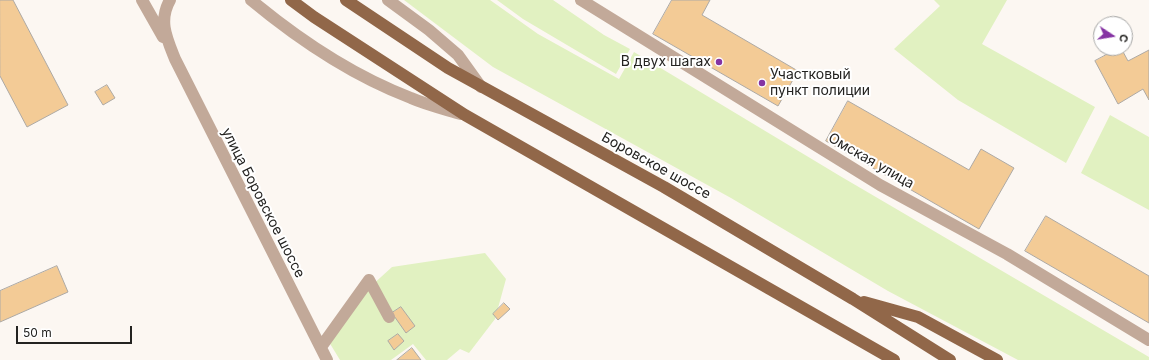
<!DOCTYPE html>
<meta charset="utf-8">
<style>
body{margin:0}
#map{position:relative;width:1149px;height:360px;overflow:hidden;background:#fcf7f2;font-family:Inter,sans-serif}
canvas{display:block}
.north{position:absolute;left:1093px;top:16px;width:40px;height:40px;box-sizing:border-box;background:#fff;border:1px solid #a7a7a6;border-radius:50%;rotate:102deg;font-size:11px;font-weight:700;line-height:16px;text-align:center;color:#242321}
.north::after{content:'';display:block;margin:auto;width:14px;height:18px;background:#8533a3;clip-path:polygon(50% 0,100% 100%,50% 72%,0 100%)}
.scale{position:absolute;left:16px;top:326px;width:116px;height:18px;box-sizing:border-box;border:2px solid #242321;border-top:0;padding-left:5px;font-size:12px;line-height:14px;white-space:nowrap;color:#242321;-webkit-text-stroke:3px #fff;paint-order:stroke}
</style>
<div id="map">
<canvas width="1149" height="360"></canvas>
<div class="north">С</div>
<div class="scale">50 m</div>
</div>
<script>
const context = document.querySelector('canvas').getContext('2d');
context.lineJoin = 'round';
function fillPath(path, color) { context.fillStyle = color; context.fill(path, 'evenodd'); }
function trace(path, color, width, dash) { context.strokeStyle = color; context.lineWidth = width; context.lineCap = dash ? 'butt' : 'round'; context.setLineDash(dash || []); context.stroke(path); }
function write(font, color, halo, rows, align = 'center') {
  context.font = font + ' Inter,sans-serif'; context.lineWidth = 4; context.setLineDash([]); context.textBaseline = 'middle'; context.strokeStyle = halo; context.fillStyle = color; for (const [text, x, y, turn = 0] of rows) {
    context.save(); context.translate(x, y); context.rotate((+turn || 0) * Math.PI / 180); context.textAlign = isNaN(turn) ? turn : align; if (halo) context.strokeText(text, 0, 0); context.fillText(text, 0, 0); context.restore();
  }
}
const green = new Path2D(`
 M404,0h86l48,34 81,45 15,-27 206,124 309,181v3h-131l-130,-69 -157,-93 -238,-131z
 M497,0h56l51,35 26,14 -14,25 -93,-55z
 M934,0h73l-25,44 113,63 -29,56 -108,-63 -64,-51 46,-43z
 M1110,115l39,22v73l-68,-37z
 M485,253l21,26 -11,40 -26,34 -9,-4 -13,11h-21l-13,-16 -22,16h-51l-11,-18 41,-55 22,-20z`);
const building = new Path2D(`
 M0,0h13l55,105 -41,22 -27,-51z
 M672,0h38l-8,15 96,56 -20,35 -125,-72z
 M1119,48h2l7,13 21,-11v50l-6,-11 -25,15 -23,-43z
 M107,85l8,13 -12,7 -8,-13z
 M848,101l121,69 12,-21 33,19 -35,61 -153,-88z
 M1046,216l103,60v47l-124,-72z
 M57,266l11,26 -68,30v-31z
 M504,303l6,6 -12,11 -5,-6z
 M401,307l14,19 -9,7 -14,-20z
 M398,334l6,7 -10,9 -6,-9z
 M412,348l9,12h-24z`);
const minor = new Path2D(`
 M142,0l21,37
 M170,0c-12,21 -3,39 5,59l152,301
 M251,0c47,39 102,76 160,98 16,7 33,11 50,16
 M388,0l41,30 29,25 23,32
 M581,0l299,185 127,69 142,86
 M321,347l48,-67 20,37`);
const major = new Path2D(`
 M291,0l23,17 151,98 429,245
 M346,0l102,68 216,119 189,112 97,61
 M864,302l54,15 79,43`);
const markers = [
 [719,62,4,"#8533a3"],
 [762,83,4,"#8533a3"]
];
const poiNames = [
 ["В двух шагах",711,62],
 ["Участковый",770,75,"left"],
 ["пункт полиции",770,91,"left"]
];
const streetNames = [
 ["Омская улица",871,161,30],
 ["Боровское шоссе",656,166,29],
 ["улица Боровское шоссе",263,203,63]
];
fillPath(green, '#e1f1c1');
fillPath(building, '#f3cb96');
trace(building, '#ada9a4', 1);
trace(minor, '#c2a999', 12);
trace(major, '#916749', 12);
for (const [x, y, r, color] of markers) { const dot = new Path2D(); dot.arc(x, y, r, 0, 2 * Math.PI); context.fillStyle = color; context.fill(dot); trace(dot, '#fff', 1.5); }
write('14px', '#242321', '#fff', poiNames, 'right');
write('14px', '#242321', '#fff', streetNames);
</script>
